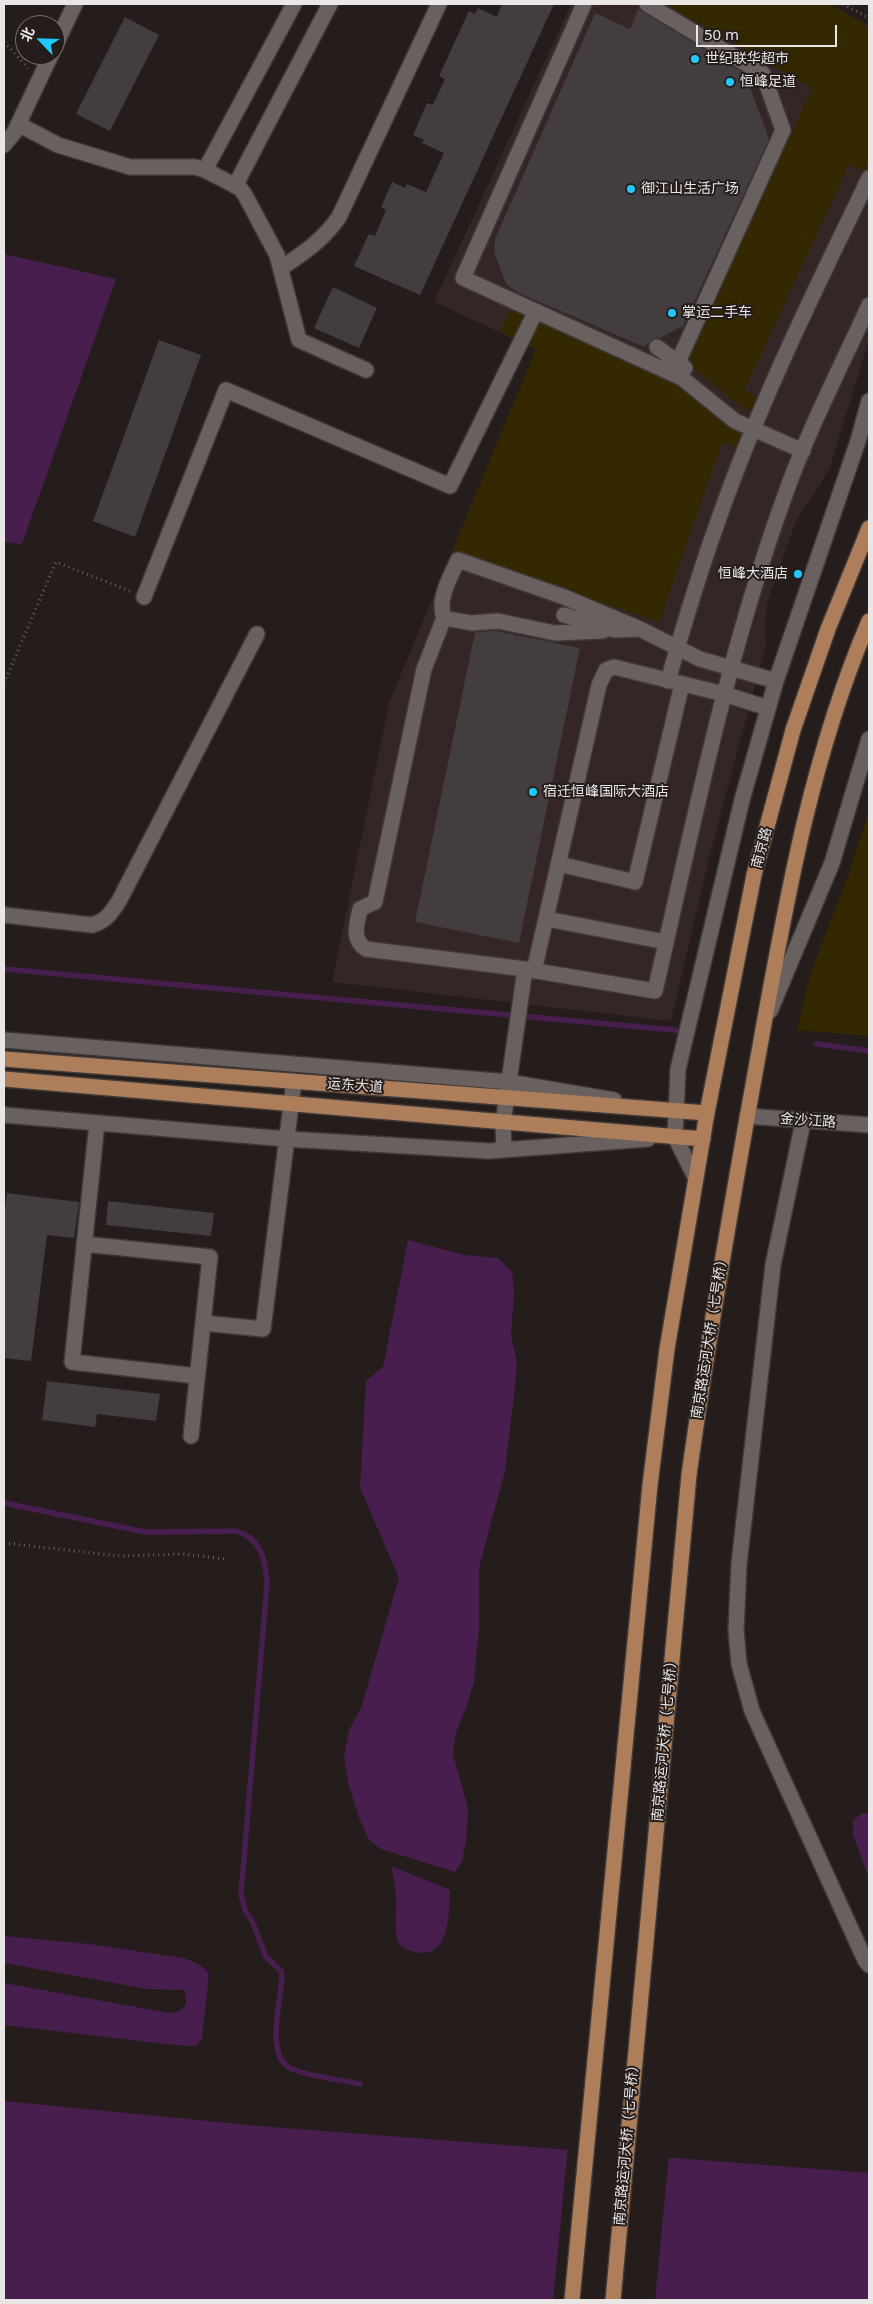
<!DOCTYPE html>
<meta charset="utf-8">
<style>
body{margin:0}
#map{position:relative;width:873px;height:2304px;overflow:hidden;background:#241d1c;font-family:"Noto Sans","Noto Sans SC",sans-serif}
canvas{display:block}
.frame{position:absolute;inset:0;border:5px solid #ebe6e6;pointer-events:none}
.north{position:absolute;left:15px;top:15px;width:50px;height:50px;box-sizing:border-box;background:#241d1c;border:1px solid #746d6d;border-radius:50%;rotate:294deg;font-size:14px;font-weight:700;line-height:20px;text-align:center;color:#ebe6e6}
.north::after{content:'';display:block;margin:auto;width:18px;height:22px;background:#20c9fd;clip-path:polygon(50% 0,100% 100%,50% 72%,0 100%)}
.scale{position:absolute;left:696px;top:25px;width:141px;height:22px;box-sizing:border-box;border:2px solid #ebe6e6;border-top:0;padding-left:6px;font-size:15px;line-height:18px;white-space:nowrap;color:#ebe6e6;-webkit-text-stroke:4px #241d1c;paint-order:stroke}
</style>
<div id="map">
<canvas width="873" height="2304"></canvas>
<div class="frame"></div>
<div class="north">北</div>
<div class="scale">50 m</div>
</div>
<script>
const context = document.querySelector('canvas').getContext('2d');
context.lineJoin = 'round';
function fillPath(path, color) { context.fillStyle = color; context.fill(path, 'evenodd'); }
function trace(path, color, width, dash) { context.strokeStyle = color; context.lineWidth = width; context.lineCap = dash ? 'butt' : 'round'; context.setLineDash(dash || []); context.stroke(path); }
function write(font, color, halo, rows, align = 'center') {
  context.font = font + ' "Noto Sans","Noto Sans SC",sans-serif'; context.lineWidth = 4; context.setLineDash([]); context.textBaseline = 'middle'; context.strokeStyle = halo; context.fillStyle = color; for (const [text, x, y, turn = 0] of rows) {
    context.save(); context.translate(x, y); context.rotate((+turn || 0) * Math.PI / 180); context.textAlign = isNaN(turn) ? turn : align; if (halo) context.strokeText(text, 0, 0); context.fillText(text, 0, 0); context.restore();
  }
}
const built = new Path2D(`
 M571,4h258l40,22v314l-39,127 -10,18 -24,36 -28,79 -3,24 1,20 -57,214 -38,163 -339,-39 57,-279 147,-354 -102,-47z`);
const green = new Path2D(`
 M665,4h164l34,19 5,9 1,126 -5,13 -15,-7 -105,227 14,7 -4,10 -5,2 -7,-3 -55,-44 125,-275z
 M510,309l166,75 39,32 27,16 -5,15 -15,-5 -63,180 -207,-70 84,-203 -36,-17z
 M869,810v226l-72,-6 13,-55 40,-105z`);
const water = new Path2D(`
 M4,254l112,25 -94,265 -18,-2z
 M408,1240l56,15 34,3 14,14 2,20 -3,44 6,26 -2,24 -10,85 -26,97v60l-5,54 -7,23 -11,27 -3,22 15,54 -2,33 -4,20 -7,11 -74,-23 -12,-9 -10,-22 -11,-36 -4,-25 5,-27 12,-22 38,-130 -39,-90 6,-107 17,-14z
 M863,1813l6,1v65l-16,-44v-15z
 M391,1866l59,24c-1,24 0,70 -35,62 -8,-2 -16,-5 -18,-13 -3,-13 0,-29 -1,-43 -1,-10 -3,-20 -5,-30z
 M4,1936l85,8 94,14c11,4 19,6 26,16l-7,65 -6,7 -22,-1 -170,-20v-42l165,30 11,-2 6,-7 -1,-14 -38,-1 -143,-26z
 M4,2101l255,25 610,47v127h-865z`);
const pier = new Path2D(`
 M568,2147l101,8 -14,145h-102z`);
const stream = new Path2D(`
 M4,969l681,62
 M817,1044l52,7
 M4,1503l141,29 91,-1c25,7 30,30 31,53l-26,310 4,16 7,11 14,36 15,14 1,8c-2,24 -17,79 10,90 15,7 50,11 68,15`);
const building = new Path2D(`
 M502,4h52l-134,291 -66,-29 15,-32 6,2 11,-26 -5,-3 11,-25 13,6 2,-4 19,8 18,-39 -22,-10 2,-3 -11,-5 14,-32 6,2 12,-26 -6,-3 30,-65 6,3 3,-6 19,9z
 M638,9l107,65 24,65 -86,187 -23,12 -7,1 -9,8 -127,-55 -11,-8 -12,-32 1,-13 100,-226 35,16z
 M125,17l34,18 -49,96 -34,-17z
 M333,287l44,21 -18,40 -45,-20z
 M159,340l42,15 -66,182 -42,-16z
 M496,631l84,17 -61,295 -104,-21 60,-290z
 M7,1193l72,9 -5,36 -27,-3 -16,126 -27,-3v-142z
 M108,1201l106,12 -3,23 -105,-11z
 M47,1381l113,13 -4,27 -59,-7 -2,13 -53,-7z`);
const path = new Path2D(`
 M843,4l26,14
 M4,42l24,26
 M4,683l52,-121 74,29
 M4,1543l116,13 63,-2 42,5`);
const minor = new Path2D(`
 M584,4l-121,274 219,100 53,43 68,30
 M647,4l116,70 20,56 -105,232
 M55,46l20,-42
 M18,124l40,21 72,22h65l10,3 35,18 5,7 32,60 22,85 67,30
 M4,145l10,-12 37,-78
 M205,170l89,-166
 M235,186l95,-182
 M281,268c23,-15 42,-28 58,-51l100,-213
 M657,347l28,21
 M144,597l82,-207 224,96 86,-175
 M564,615l51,15 25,-1 60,30 76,22
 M444,618l27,5 27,-2 57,12 48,-2
 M668,681c15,-54 31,-107 50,-160 41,-118 97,-231 151,-343
 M559,864l76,18 47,-198
 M4,915l88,10c14,-4 20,-13 27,-24l138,-267
 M547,919l119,23
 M525,969l-159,-20c-15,-10 -9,-25 -6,-40l15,-7 49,-233 20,-51c-7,-19 6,-40 14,-58l106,37 76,32
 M534,971l65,-286 7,-15 8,-3 110,27 44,14
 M770,1011l62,-148 37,-124
 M4,1040l505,42 105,18
 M4,1115l283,24 202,12 159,-12
 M747,1116l122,9
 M803,1122l-30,143 -34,299 -3,66 3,34 13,47 113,249 4,5
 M97,1123l-25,239 125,14
 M504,1150l-1,-27 22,-154 130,22c38,-165 71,-333 129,-493 23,-66 56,-129 85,-193
 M696,1179l-21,-42 3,-68 64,-269 34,-119 82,-240 11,-40
 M84,1244l126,13 -19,179
 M203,1323l60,6 31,-248`);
const major = new Path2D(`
 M4,1059l703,54
 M4,1079l699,60
 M572,2300l78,-815 17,-136 40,-236 47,-238 39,-145 35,-101 41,-101
 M613,2300l76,-825c20,-144 45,-286 71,-429 26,-144 51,-290 109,-425`);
const markers = [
 [695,59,5,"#20c9fd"],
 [730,82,5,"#20c9fd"],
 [631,189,5,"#20c9fd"],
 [672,313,5,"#20c9fd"],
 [798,574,5,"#20c9fd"],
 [533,792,5,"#20c9fd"]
];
const poiNames = [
 ["世纪联华超市",705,59],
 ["恒峰足道",740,82],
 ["御江山生活广场",641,189],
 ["掌运二手车",682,313],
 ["恒峰大酒店",788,574,"right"],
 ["宿迁恒峰国际大酒店",543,792]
];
const streetNames = [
 ["南京路",762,848,-75],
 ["运东大道",355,1086,4],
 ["金沙江路",808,1121,4],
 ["南京路运河大桥（七号桥）",710,1336,-81],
 ["南京路运河大桥（七号桥）",665,1738,-85],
 ["南京路运河大桥（七号桥）",627,2142,-85]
];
fillPath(built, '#332625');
fillPath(green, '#342800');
fillPath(water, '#471e4d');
fillPath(pier, '#241d1c');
trace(stream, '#471e4d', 5.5);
fillPath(building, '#433d3f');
trace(minor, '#3e3938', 18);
trace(major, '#3e3938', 18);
trace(path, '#696262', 3, [1, 4]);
trace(minor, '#696160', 15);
trace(major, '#ad7e59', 15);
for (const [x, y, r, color] of markers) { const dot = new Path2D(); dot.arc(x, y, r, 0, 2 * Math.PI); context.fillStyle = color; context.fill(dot); trace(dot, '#241d1c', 2); }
write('14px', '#ebe6e6', '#241d1c', poiNames, 'left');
write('14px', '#ebe6e6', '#241d1c', streetNames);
</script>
